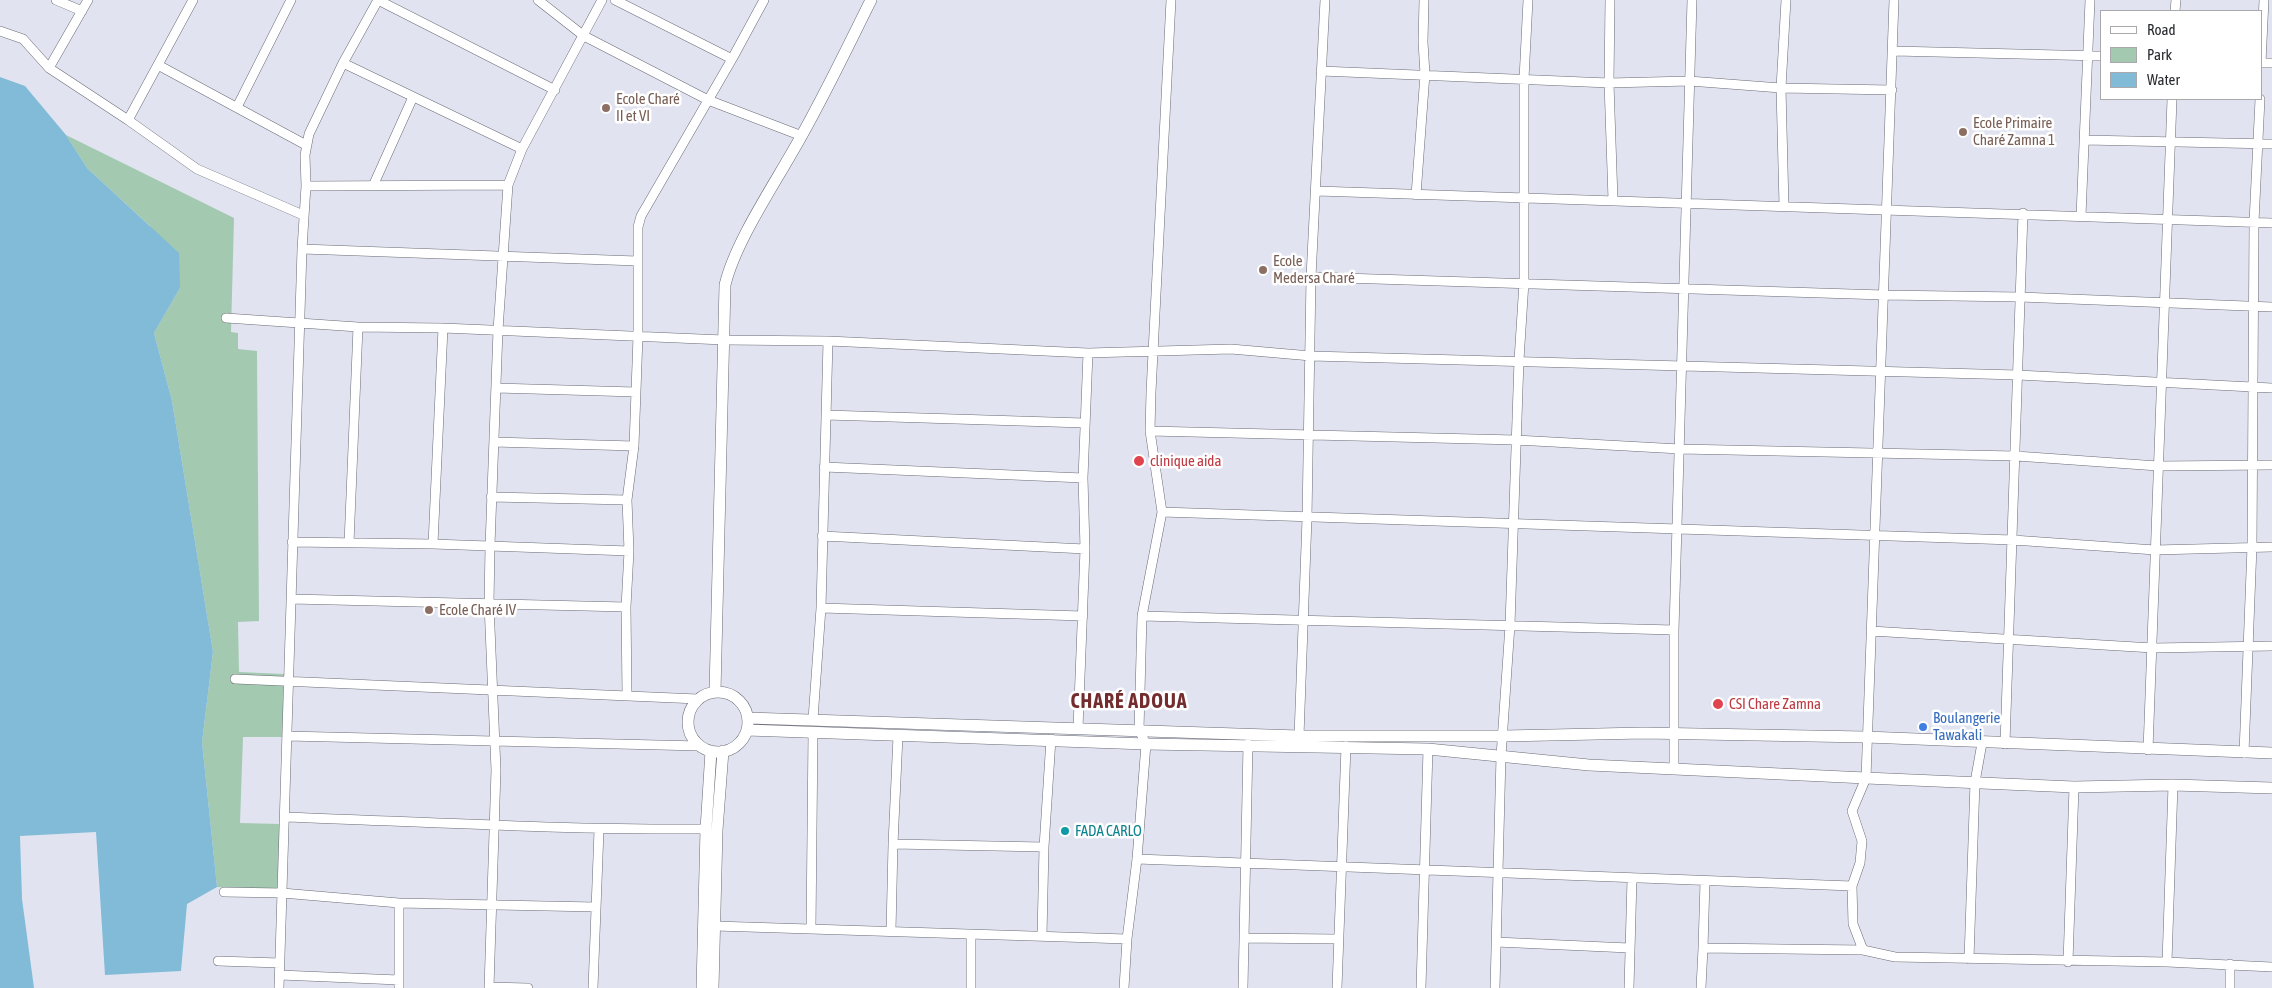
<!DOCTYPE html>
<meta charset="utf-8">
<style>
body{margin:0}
#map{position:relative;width:2272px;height:988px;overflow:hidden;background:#e1e4f0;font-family:"Asap Condensed",sans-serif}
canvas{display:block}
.legend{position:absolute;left:2100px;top:10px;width:162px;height:90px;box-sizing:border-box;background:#fff;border:1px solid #a9a9ab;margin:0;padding:6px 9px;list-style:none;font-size:15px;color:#28292d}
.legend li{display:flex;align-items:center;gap:10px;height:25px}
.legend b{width:25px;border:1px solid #a9a9ab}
</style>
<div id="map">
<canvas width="2272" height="988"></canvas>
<ul class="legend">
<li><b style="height:6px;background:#fff"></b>Road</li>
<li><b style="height:14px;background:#a3c9b1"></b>Park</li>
<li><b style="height:14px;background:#81bbd7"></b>Water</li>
</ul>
</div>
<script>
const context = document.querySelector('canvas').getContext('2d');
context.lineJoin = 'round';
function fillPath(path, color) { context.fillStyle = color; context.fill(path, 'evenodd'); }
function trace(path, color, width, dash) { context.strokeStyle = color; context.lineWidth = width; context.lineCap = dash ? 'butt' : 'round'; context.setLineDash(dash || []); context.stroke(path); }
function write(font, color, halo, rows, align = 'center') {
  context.font = font + ' "Asap Condensed",sans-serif'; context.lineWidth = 5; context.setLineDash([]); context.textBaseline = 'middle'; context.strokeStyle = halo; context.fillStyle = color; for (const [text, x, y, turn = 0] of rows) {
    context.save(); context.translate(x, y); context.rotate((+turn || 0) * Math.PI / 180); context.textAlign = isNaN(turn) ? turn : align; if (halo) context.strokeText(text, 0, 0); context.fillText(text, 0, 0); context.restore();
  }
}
const green = new Path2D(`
 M66,135l168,83 -3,114 7,1v16l19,2 2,270 -21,1 1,50 45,2 -1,63h-40l-3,86 41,1 -3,65 -61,-2 -15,-145 11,-90 -41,-251 -18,-68 26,-45 -30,-62 -63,-58z`);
const water = new Path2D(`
 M0,77l25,9 41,49 21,33 92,85 1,35 -26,45 18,68 41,251 -11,90 15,145 -30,17 -6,67 -76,4 -9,-143 -76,4 2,63 12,89h-34z`);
const minor = new Path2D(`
 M56,0l26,11
 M538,0l46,36 124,64 94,36
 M615,0l117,59
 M1610,0l-1,83 4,117
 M1894,0l-28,778 -14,33 10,30 -2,22 -8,23 1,38 10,26 32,7 272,5 105,5
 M2175,11l1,-11
 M0,31l23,8 26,29 79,52 69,49 106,46
 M1894,51l207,5
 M343,63l179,86
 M2261,63l3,-63
 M2261,63h11
 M158,65l148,80
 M49,68l39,-68
 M1321,71l288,12 80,-2 92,7 111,2
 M237,107l54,-107
 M128,120l65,-120
 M2085,140l187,4
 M306,186l202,-1
 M373,186l40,-89
 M1317,191l955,32
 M1416,195l9,-121 -2,-32 1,-42
 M1784,206l-3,-118 5,-88
 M2081,216l9,-216
 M302,249l335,12
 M1311,277l573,18 136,2 252,10
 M226,318l132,9 85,1 281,12 104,1 260,12 143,-4 80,7 707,19 254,13
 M496,388l140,4
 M826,415l258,8
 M1150,431l366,9 164,9 336,7 142,10 114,-1
 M494,442l140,4
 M824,467l259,11
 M491,497l136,3
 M1162,512l851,28 142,10 117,-3
 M822,536l263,13
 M292,542l141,2 196,7
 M349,543l9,-216
 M433,544l10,-216
 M291,599l335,8
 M821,608l262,8
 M1142,616l532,14
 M1871,631l282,17 119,-2
 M235,679l463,20
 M627,696l-1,-89 3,-56 -2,-51 7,-54 4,-110v-109l3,-11 91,-157 32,-59
 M813,719l8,-111 7,-267
 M1078,728l7,-179 -2,-71 5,-125
 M287,736l413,10
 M1299,736l8,-218 4,-241 14,-277
 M2005,744l18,-531
 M2148,750l24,-651
 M2244,753l8,-207 2,-324 6,-123
 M1674,769v-139l18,-630
 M285,817c140,5 280,13 421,12
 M893,844l151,3
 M1137,859l715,27
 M224,892l58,1 117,10 197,4
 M715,926l412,13
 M811,929l2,-197
 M891,931l2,-87 5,-108
 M1042,936l2,-89 7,-108
 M1244,938l93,1
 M1496,942l133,6
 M1703,948l2,-67
 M1969,959l6,-177 7,-39
 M218,961l62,2
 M2068,962l6,-175
 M2167,962l6,-177
 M280,975l119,5
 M489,987l39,1
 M279,988l23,-739 4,-63 -1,-31 4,-21 34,-71 35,-63 177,90
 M399,988v-85
 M489,988l7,-218 -7,-166 1,-58 8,-216 10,-145 14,-36 80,-149
 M593,988l6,-158
 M971,988v-53
 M1124,988l3,-49 10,-80 9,-115 -7,-14 3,-114 20,-104 -12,-81 1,-39 20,-392
 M1243,988l5,-244
 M1337,988l9,-242
 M1421,988l7,-239
 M1495,988l6,-232 9,-131 9,-265 5,-78v-203l4,-79
 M1629,988l3,-110
 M1701,988l2,-40 160,2
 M2230,988v-24`);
const tertiary = new Path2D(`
 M688 722a30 30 0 1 1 60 0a30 30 0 1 1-60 0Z
 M715,692l10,-407c10,-42 47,-97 69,-136 28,-48 52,-99 77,-149
 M748,718l551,18h205l140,-3 222,4 406,16
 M747,730l399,14 282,5 161,16 277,13 208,9 99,-2 99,3
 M702,988l4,-159 5,-78
 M713,988l4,-158 6,-79`);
const markers = [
 [606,108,5,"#8d6e63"],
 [1963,132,5,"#8d6e63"],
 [1263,270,5,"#8d6e63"],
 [1139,461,6,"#e0444e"],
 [429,610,5,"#8d6e63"],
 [1718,704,6,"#e0444e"],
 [1923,727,5,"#3f7fe0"],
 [1065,831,5,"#0f9aa8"]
];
const educationNames = [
 ["Ecole Charé",616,99],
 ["II et VI",616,116],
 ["Ecole Primaire",1973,123],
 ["Charé Zamna 1",1973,140],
 ["Ecole",1273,261],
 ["Medersa Charé",1273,278],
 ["Ecole Charé IV",439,610]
];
const healthNames = [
 ["clinique aida",1150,461],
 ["CSI Chare Zamna",1729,704]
];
const shopNames = [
 ["Boulangerie",1933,718],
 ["Tawakali",1933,735]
];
const cultureNames = [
 ["FADA CARLO",1075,831]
];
const districtNames = [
 ["CHARÉ ADOUA",1129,702]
];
fillPath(green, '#a3c9b1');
fillPath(water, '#81bbd7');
trace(minor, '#696b75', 10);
trace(tertiary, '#696b75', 12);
trace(minor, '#fff', 9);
trace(tertiary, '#fff', 11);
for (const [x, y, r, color] of markers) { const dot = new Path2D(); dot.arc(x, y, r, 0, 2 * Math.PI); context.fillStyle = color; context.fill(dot); trace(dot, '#fff', 2); }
write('15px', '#785e54', '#fff', educationNames, 'left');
write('15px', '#be3a42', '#fff', healthNames, 'left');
write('15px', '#366cbe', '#fff', shopNames, 'left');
write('15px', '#0d838f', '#fff', cultureNames, 'left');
context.letterSpacing = '1px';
write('bold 20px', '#742d2f', '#fff', districtNames);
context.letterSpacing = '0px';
</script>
